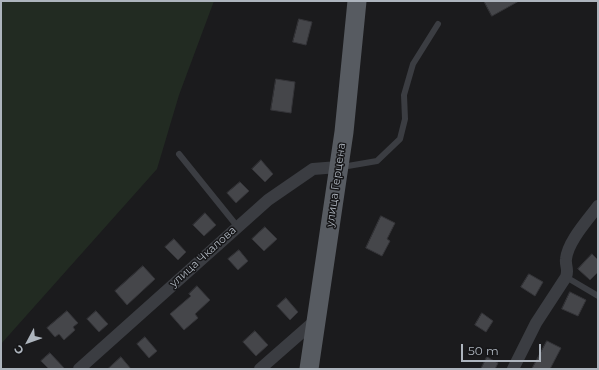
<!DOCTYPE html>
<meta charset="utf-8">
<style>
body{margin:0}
#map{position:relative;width:599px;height:370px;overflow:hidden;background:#1b1b1d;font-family:Montserrat,sans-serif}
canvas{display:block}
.frame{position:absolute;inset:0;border:2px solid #adb4bd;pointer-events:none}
.north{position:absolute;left:8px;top:322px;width:40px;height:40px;-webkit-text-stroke:3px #161618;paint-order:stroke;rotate:229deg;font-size:11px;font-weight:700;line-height:16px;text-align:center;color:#adb4bd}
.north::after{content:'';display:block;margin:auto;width:14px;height:18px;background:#adb4bd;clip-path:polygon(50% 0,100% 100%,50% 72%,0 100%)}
.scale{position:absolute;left:461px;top:344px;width:80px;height:18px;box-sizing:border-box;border:2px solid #adb4bd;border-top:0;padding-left:5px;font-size:12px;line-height:14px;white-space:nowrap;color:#adb4bd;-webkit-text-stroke:3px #161618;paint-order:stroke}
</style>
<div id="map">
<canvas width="599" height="370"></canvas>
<div class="frame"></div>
<div class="north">С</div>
<div class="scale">50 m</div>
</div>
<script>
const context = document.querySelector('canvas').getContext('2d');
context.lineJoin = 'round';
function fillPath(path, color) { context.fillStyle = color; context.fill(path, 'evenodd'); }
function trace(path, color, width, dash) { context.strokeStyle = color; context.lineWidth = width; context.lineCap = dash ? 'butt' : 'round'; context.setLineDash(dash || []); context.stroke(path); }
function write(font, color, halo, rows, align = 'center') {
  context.font = font + ' Montserrat,sans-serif'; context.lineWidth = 3; context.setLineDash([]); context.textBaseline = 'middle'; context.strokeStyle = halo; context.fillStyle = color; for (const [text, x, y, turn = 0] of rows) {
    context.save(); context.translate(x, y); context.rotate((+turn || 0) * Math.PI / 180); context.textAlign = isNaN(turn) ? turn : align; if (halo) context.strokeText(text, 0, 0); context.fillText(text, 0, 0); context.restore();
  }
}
const green = new Path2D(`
 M1,1h213l-35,94 -22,74 -156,175z`);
const building = new Path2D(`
 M484,1h35l-27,15z
 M299,19l13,3 -6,23 -13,-3z
 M276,79l19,3 -4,31 -20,-3z
 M261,160l12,14 -8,8 -13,-13z
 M240,182l9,9 -13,12 -9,-10z
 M205,213l11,12 -12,11 -11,-11z
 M381,216l14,7 -8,16 3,2 -8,15 -16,-8z
 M265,227l12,12 -13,12 -12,-12z
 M174,239l12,13 -8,8 -13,-13z
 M239,250l9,11 -10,9 -10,-11z
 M592,254l6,6v12l-8,8 -12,-11z
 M143,266l12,13 -28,26 -12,-14z
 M529,274l14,8 -8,14 -14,-9z
 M197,286l13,14 -15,14 3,4 -14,12 -14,-16 21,-18 -2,-2z
 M570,292l16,8 -8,16 -16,-7z
 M286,298l12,14 -8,8 -13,-14z
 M67,311l11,12 -5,4 2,3 -11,10 -5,-6 -4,3 -8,-9z
 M96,311l12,13 -9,8 -12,-13z
 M482,313l11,8 -7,11 -11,-7z
 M255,331l13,14 -12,11 -13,-14z
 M145,337l12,14 -8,7 -12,-14z
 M547,341l14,7 -11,21h-18z
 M50,353l15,16h-16l-8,-8z
 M121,357l10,12h-23z
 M487,357l11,6 -3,6h-14z`);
const service = new Path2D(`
 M179,154l58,72
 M342,167l35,-6 23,-22 5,-20 -1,-24 9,-31 25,-40
 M566,277l32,19`);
const minor = new Path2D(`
 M79,369l189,-169 45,-31 25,-2
 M260,369l57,-50
 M513,369l23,-46 30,-46c3,-8 -1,-11 0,-18 2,-18 22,-39 32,-53`);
const primary = new Path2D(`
 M309,369l35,-237 13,-131`);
const streetNames = [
 ["улица Герцена",336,185,-82],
 ["улица Чкалова",203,257,-42]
];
fillPath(green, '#222b22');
fillPath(building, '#45464a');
trace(building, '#353539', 1);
trace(service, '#3b3d42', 6);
trace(minor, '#3b3d42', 12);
trace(primary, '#575b61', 19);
write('11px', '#adb4bd', '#161618', streetNames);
</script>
